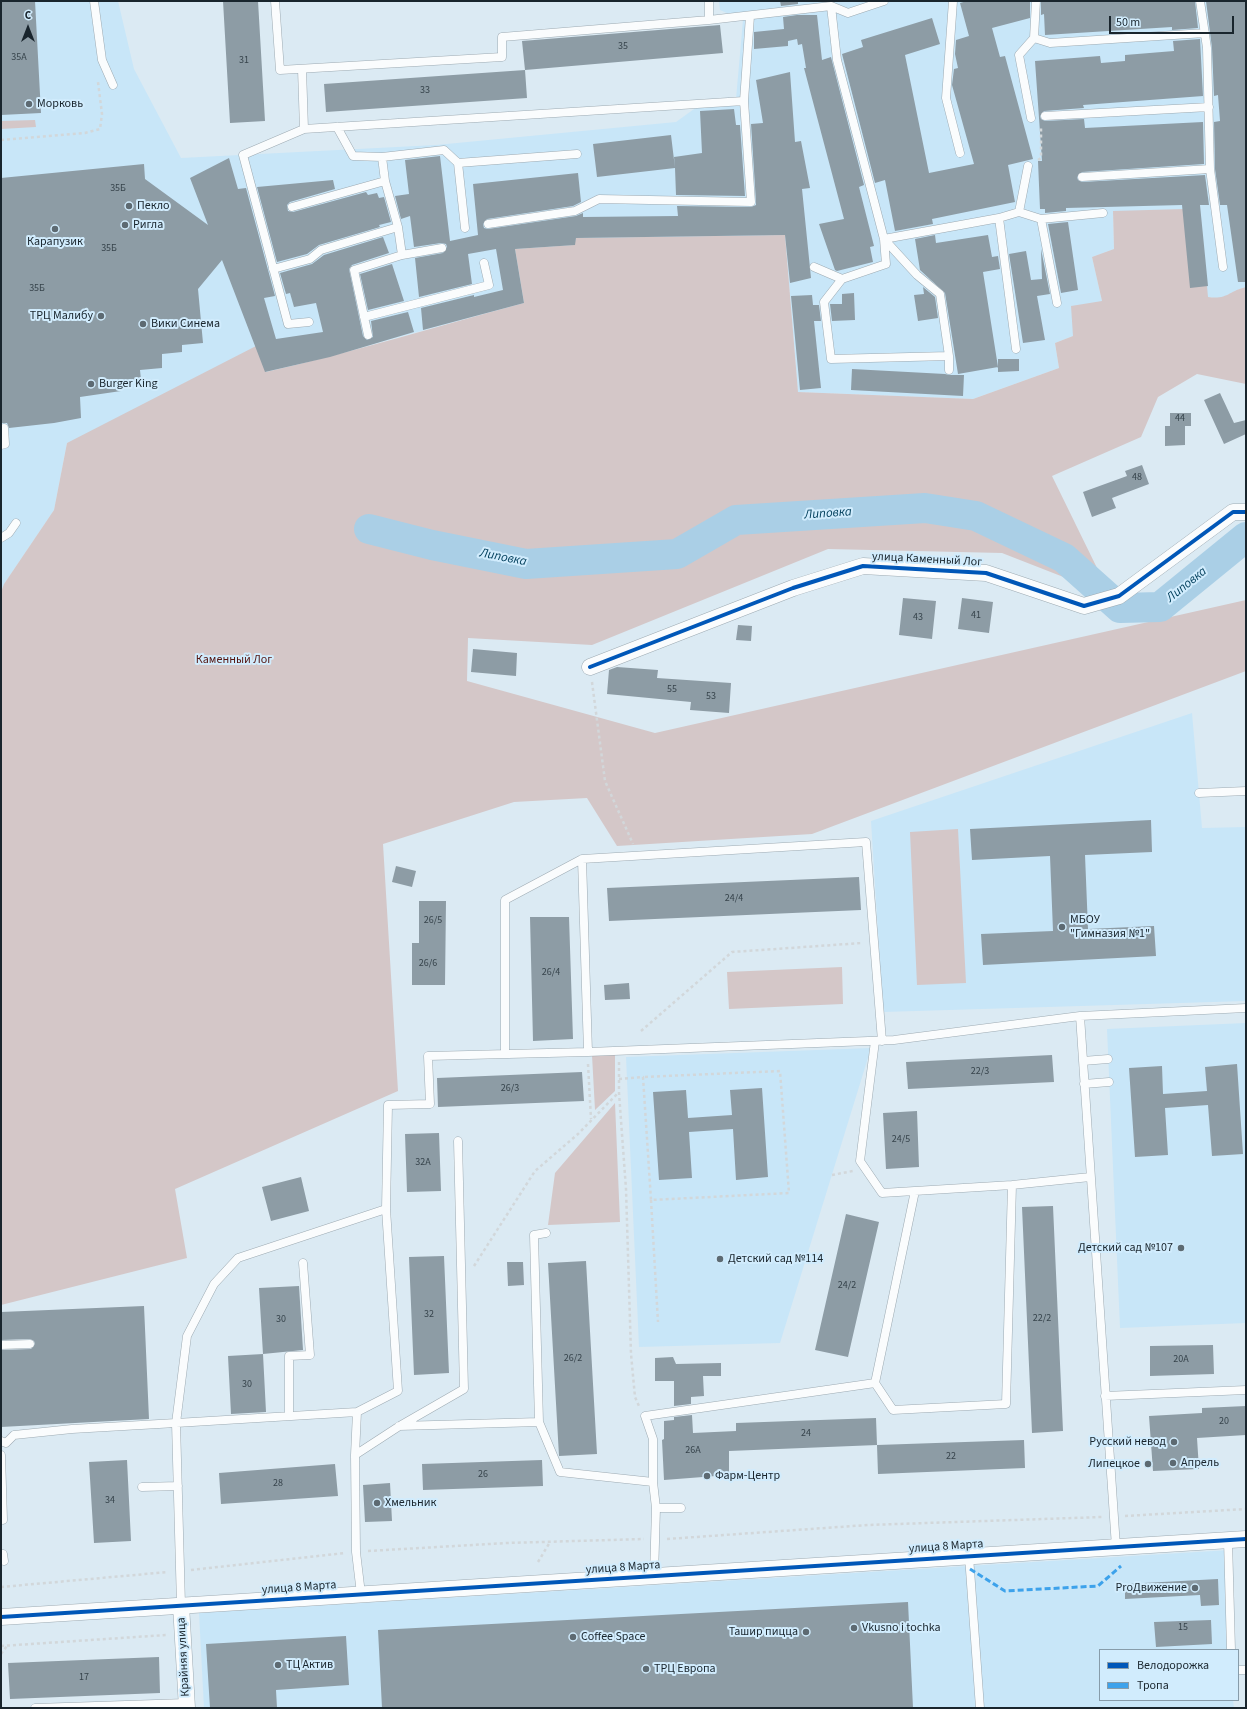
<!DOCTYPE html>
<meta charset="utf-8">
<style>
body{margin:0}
#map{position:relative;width:1247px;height:1709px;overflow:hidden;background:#dbeaf3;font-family:"Source Sans 3",sans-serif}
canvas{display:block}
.frame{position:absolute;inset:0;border:2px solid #19252d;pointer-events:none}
.legend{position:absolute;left:1099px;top:1649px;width:140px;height:52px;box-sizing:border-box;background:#d1ecfd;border:1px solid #879caa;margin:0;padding:5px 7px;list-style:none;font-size:12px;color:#19252d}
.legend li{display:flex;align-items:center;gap:8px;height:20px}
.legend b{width:20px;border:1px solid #879caa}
.north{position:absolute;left:8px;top:8px;width:40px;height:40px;-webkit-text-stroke:3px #d1ecfd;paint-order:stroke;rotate:0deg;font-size:11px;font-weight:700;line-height:16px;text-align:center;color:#19252d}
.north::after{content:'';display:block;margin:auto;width:14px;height:18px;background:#19252d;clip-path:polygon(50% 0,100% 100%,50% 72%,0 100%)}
.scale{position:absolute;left:1109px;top:16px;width:125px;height:18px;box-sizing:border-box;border:2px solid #19252d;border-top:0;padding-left:5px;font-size:12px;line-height:14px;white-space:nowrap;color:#19252d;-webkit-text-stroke:3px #d1ecfd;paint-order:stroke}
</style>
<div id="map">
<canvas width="1247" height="1709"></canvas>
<div class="frame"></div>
<ul class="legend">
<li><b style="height:5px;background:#0057b8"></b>Велодорожка</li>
<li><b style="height:5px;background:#3da2eb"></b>Тропа</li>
</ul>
<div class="north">С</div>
<div class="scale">50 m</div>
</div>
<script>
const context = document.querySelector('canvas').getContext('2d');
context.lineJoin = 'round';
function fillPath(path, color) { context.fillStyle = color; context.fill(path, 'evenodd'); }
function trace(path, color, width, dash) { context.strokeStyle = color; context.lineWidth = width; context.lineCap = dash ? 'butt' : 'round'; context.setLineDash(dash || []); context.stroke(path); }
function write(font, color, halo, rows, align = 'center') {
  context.font = font + ' "Source Sans 3",sans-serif'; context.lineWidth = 4; context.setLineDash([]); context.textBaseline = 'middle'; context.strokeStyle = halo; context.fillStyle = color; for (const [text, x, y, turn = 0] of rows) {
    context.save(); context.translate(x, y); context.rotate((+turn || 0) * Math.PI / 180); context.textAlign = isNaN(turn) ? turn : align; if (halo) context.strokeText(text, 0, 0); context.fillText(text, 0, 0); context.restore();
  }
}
const built = new Path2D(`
 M1,1h117l16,68 47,89 255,-13 240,-23 25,-18 35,-5 7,-79 -23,-10 -1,-9h527v286l-7,2 -19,10 -12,-2 -95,-86 1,38 -22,8 10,44 -29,35 -18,7 4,25 -86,31 -175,-7 -13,-157 -233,11 -37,3 9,54 -147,40 -47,14 -65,15 -198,71 -13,67 -50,74 -3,8z
 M1192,713l10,115 44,-1v174l-363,11 -12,-191z
 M1246,1023v300l-126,5 -13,-299z
 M871,1048l-91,295 -141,4 -13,-290z
 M1230,1550l2,100h-132v50h133l1,8h-1030l-5,-95z`);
const green = new Path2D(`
 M35,120l1,7 -35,2v-8z
 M1184,209l23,77 1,11c19,3 21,-6 38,-10v97l-49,-10 -39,23 -17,40 -89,39 46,94 -9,17 -87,-34 -174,-4 -236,96 -124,-7 -1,43 188,52 591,-133v71l-434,163 -195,12 -30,-48 -73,4 -131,42 15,247 -223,98 12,69 -186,47v-713l3,-8 50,-74 13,-67 189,-97 10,26c87,-20 172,-46 258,-69l-9,-54 59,-4 2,-7 209,-3 13,157 175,7 86,-31 -4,-25 18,-7 -2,-30 31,-5 -10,-44 22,-8 -1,-38z
 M958,829l8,154 -49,2 -7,-153z
 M842,967l1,37 -114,5 -2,-37z
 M615,1054v37l-20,19 -3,-55z
 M615,1103l5,119 -72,3 7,-52z`);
const river = new Path2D(`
 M369,529l63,16 94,19 151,-10 59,-34 189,-12 51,8 88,42 56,50 40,-1 86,-70`);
const building = new Path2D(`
 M1,1h34l6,112 -40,2z
 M223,1h35l7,120 -35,2z
 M780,1h18v3l-17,2z
 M967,1h63v17l-38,10 8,29 5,-1 28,103 -25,6 7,37 -83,17 1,5 -38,7 -10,-51 -10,3 -33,-129 21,-7 -2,-7 71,-22 8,26 -35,11 24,118 45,-9 -22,-79 2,-16 4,-1 -3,-14 1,-14 13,-4 -9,-33z
 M1041,1h154l3,27 -26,2v-3l-127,8 -1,-21 -3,1z
 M1206,1h40v281h-8l-11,-77h-7l-5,-36 -1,-47 6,-1 -2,-26 -4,1 -2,-48z
 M797,15h20l5,45 9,-3 33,128 -5,2 15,59 -4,1 3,15 -36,9 -2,-1 -16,-46 25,-5 -40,-151h2l-4,-24 -4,1 -1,-6 -9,2v5l-34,3v-17l30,-3 -1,-12z
 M720,25l3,28 -198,17 -3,-29z
 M1200,39l3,57 -120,9 1,3 -40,3 -4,5 1,3 4,2 39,-2 1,9 118,-6 1,42 -122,8 -5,5 1,3 4,2 123,-7 4,30h-9l8,81 -18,2 -8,-83 -116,3v3l-21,2v-4h-5l-2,-48h4l-7,-100 65,-5 1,7 24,-2v-6l49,-4 -1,-10z
 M525,70l2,28 -201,14 -2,-28z
 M790,72l5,70 6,-1 9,47 -8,1 9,89 -21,5 -5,-48 -209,3 -1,7 -60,4 9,54 -101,27 -2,-22 53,-13v2l29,-7 -7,-41 -28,5 4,30 -53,13 -4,-39 28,-5 4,-6 -1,-3 -5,-1 -27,4 -4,-31 -9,3 -6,-23 14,-2 -4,-34 35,-4 10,85 28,-6 -5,-51 105,-11 3,29 -8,4 -86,13 -4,5 1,4 4,1 88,-13 7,-3v4l95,-1 -1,-10 74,1 5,-2v-3l-5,-78 12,-1 -7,-43z
 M734,109l2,16h4l5,71 -69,-1 -1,-27 -78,9 -4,-33 78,-9 4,33 -1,-11 28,-4 -2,-42z
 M229,158l9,31 8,-1 29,108 -11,2 12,41 47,-7 -7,-29 -22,4 -4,-14 -4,1 -6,-21 32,-9 12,-9 59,-18 6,16 -37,12 -3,4 14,67 4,4 6,-3 -2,-16 37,-9 6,20 -84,25 -65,15 -43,-112 -24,29 5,54 -21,2v7l-20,2v14l-22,2 1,10 -20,2v9l-41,6 1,21 -27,5 -45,5 -2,-5h-6v-245l143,-14 1,15 63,46 -18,-47z
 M333,180l2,9 -45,13 -3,3 1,6 5,1 73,-20 2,3 9,-2 2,5 5,-1 7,25 -12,3 1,2 -61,18 -12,9 -30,8 -20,-75z
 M1068,222l10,68 -17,3 -13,-69z
 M935,235l1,8 52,-8 4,22 6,-1 2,13 -17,3 15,95 -40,7 -13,-81 -25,-23 -5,-31z
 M1041,249l9,45 -13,2 8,44 -22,3 -14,-89 17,-3 5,29 11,-1z
 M392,264l12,37 -36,9 -8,-36z
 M923,287l12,10 3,21 -20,3 -4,-26 10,-1z
 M854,293l1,27 -23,1 -2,-17h12v-10z
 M812,295l1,10h6l2,16h-7l7,67 -21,2 -9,-94z
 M998,359h21v12l-21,1z
 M852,369l93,5 4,1h15l-1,21 -112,-6z
 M1220,393l14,30 12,-3v14l-22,10 -20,-44z
 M1170,413h21v13h-6v19l-20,1v-20h5z
 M1142,465l7,19 -37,14 4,10 -24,9 -9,-25 44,-16 -2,-5z
 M903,598l33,3 -4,38 -33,-4z
 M962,598l31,4 -4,31 -31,-4z
 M738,625l14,1 -1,15 -15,-1z
 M473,649l44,4 -1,23 -45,-4z
 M617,667l41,3 -1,8 74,5 -2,30 -39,-3 1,-8 -84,-8 2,-24z
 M1151,820l1,32 -67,3 3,74 66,-3 2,30 -173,9 -2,-31 72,-3 -3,-75 -78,4 -2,-31z
 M396,866l20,5 -4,16 -20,-5z
 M859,877l2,33 -252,11 -2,-33z
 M419,901h27l-1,84h-33v-42h7z
 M530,917h39l4,122 -40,2z
 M629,983l1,16 -25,1 -1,-15z
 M1052,1055l2,27 -146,7 -2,-27z
 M1237,1064l6,90 -31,2 -4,-51 -43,3 3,47 -33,2 -6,-89 33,-2 1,28 44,-3 -2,-24z
 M582,1072l2,29 -146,6 -1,-29z
 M762,1088l6,89 -32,3 -3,-51 -44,3 3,46 -33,2 -6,-88 33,-2 2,28 44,-3 -2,-25z
 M917,1111l2,56 -33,2 -3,-56z
 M439,1133l2,58 -34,1 -2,-58z
 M301,1177l8,34 -38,10 -9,-34z
 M1053,1206l10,225 -31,2 -10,-226z
 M846,1214l33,8 -31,135 -33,-7z
 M444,1256l5,117 -35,2 -5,-118z
 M586,1261l11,193 -38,2 -11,-193z
 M507,1262h16l1,23 -16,1z
 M299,1286l4,64 -40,4 -4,-66z
 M144,1306l5,113 -148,8v-77l30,-1 4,-5 -1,-3 -4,-2 -29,1v-28z
 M1213,1345l1,29 -64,2v-30z
 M263,1354l3,58 -35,2 -3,-58z
 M673,1357l3,7 45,-1v13h-18l1,20 -13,1v7l-17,2v-25h-19v-23z
 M1246,1406v29l-49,3 2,31 -46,2 -4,-55 53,-3v-5z
 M692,1415l1,18 43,-2v-8l140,-5 1,27 -148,6v24l-65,5 -2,-40 2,-1v-18l10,-1v-3z
 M1024,1440l1,28 -147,6 -1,-29z
 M127,1460l4,81 -37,2 -5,-81z
 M542,1460l1,26 -120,4 -1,-26z
 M335,1464l3,32 -117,8 -2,-31z
 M390,1483l2,38 -27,1 -2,-37z
 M1218,1579l1,26 -18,1 -1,-11 -75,4v-15z
 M908,1602l5,106h-531l-4,-78z
 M1211,1620l1,24 -56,3 -2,-25z
 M346,1636l3,49 -73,5 1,18h-67l-4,-64z
 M159,1657l1,36 -150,6 -2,-36z`);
const path = new Path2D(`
 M1,140l84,-7 15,-4 2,-15 -4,-32
 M1038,160l3,-2v-31
 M592,682l13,99 28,63
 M641,1031l91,-79 130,-9
 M619,1062v31l7,96 5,165 4,43 4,9
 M588,1064l3,55
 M619,1079l24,-2 8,123 138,-7 -9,-122 -137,6
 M832,1175l21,-4
 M651,1200l7,122
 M474,1266l61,-95 43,-37 40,-41
 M1125,1516l121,-7
 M667,1539l201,-14 234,-8
 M368,1551l139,-8 137,-4
 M538,1562l12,-20
 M191,1570l154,-17
 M1,1587l167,-15
 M1,1646l165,-11v2
 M1,1654l6,-8`);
const lane = new Path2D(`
 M94,1l8,59 11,25
 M275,1l5,69 222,-13v-20l207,-17v-19
 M953,1l-7,97 14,55
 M831,6l17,7 36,-12
 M709,20l122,-14 6,54 47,179 2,25 -44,15 -28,-12
 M1034,38l16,5 155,-10
 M302,69l2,60 -61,26 45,169 21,-2
 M744,101l6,-85
 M1045,116l164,-9
 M1031,118l-12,-63 15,-17 2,-37
 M304,129l440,-28 7,101 -152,-3 -24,12 -87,13
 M382,157l62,-7 14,13 7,65
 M458,163l119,-9
 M1210,169l13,98
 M1082,177l128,-8 -3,-121 -7,-47
 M292,207l93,-26 -3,-24 -29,-1 -16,-29
 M1019,212l22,7 16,84
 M999,218l20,-6 9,-46
 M1041,219l62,-6
 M398,227l4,28 40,-7
 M273,269l37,-10 11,-9 77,-23 -13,-46
 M842,279l-18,23 7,57 118,-3v14
 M364,317l125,-32 -5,-22
 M368,335l-14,-65 48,-15
 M949,356l-9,-62 -23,-19 -33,-36 115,-21 17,131
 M1,445l4,-1 -1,-16
 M1,538l8,-5 7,-10
 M1199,793l47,-2
 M582,859l6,193
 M875,1041l-15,120 22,32 130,-8 78,-8
 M505,1054v-154l77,-41 284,-17 16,199
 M1083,1061l25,-2
 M1084,1084l25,-2
 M915,1191l-40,192 18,27 113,-6 6,-219
 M1,1345l29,-1
 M1105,1396l141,-6
 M357,1412l-181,11 11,-87 27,-52 24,-26 148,-49 2,-104 42,-1 -2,-48 160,-4 306,-12 186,-24
 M289,1416v-60l21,-1 -7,-92
 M539,1422l21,50 93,10
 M399,1426l140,-4 -5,-187 12,-2
 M1,1441l5,2 8,-8 58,-6 104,-6 5,182
 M1,1455l2,65
 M355,1455l2,-43 41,-21 -12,-182
 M142,1487l36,-1
 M656,1508h25
 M1228,1540l3,110
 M1116,1547l-36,-531 166,-8
 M3,1554l1,7
 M969,1556l11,152
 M654,1576l2,-68 -3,-26v-43l-8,-23 230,-33
 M361,1594l-5,-42 -1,-97 43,-28 66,-38 -6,-248
 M1238,1670h8
 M35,1708l151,-5`);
const street = new Path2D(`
 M590,667l203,-79 70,-22 123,7 98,33 35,-10 114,-84h13
 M181,1605l6,103
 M1,1617l1245,-78`);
const quiet = new Path2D(`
 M970,1569l35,22 93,-5 23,-20`);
const cycleway = new Path2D(`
 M590,667l203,-79 70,-22 123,7 98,33 35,-10 114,-84h13
 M1,1617l1245,-78`);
const markers = [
 [29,104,4,"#5d6a72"],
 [129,206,4,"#5d6a72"],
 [125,225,4,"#5d6a72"],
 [55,229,4,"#5d6a72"],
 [101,316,4,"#5d6a72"],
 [143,324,4,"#5d6a72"],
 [91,384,4,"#5d6a72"],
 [1062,927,4,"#5d6a72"],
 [1181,1248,4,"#5d6a72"],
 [720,1259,4,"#5d6a72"],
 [1174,1442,4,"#5d6a72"],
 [1173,1463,4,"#5d6a72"],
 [1148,1464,4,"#5d6a72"],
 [707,1476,4,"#5d6a72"],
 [377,1503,4,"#5d6a72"],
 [1195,1588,4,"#5d6a72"],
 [854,1628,4,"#5d6a72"],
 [806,1632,4,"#5d6a72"],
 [573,1637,4,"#5d6a72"],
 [278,1665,4,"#5d6a72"],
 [646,1669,4,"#5d6a72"]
];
const numberNames = [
 ["35",623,47],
 ["35А",19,58],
 ["31",244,61],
 ["33",425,91],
 ["35Б",118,189],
 ["35Б",109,249],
 ["35Б",37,289],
 ["44",1180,419],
 ["48",1137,478],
 ["41",976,616],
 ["43",918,618],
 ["55",672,690],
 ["53",711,697],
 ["24/4",734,899],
 ["26/5",433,921],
 ["26/6",428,964],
 ["26/4",551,973],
 ["22/3",980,1072],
 ["26/3",510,1089],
 ["24/5",901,1140],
 ["32А",423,1163],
 ["24/2",847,1286],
 ["32",429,1315],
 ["22/2",1042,1319],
 ["30",281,1320],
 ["26/2",573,1359],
 ["20А",1181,1360],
 ["30",247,1385],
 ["20",1224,1422],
 ["24",806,1434],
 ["26А",693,1451],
 ["22",951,1457],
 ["26",483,1475],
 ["28",278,1484],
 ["34",110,1501],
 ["15",1183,1628],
 ["17",84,1678]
];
const poiNames = [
 ["Морковь",37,104],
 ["Пекло",137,206],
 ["Ригла",133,225],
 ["Карапузик",55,242,"center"],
 ["ТРЦ Малибу",93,316,"right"],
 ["Вики Синема",151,324],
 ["Burger King",99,384],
 ["МБОУ",1070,920],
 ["\"Гимназия №1\"",1070,934],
 ["Детский сад №107",1173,1248,"right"],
 ["Детский сад №114",728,1259],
 ["Русский невод",1166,1442,"right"],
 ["Апрель",1181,1463],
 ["Липецкое",1140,1464,"right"],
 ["Фарм-Центр",715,1476],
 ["Хмельник",385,1503],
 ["ProДвижение",1187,1588,"right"],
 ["Vkusno i tochka",862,1628],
 ["Ташир пицца",798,1632,"right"],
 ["Coffee Space",581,1637],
 ["ТЦ Актив",286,1665],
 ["ТРЦ Европа",654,1669]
];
const streetNames = [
 ["улица Каменный Лог",927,560,3],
 ["улица 8 Марта",946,1547,-4],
 ["улица 8 Марта",623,1568,-4],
 ["улица 8 Марта",299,1588,-4],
 ["Крайняя улица",184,1657,-93]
];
const parkNames = [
 ["Каменный Лог",234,660]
];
const waterNames = [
 ["Липовка",828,514,-4],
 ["Липовка",503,558,11],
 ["Липовка",1187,585,-39]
];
fillPath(built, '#c8e6f8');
fillPath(green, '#d4c7c8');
trace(river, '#aacfe6', 30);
fillPath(building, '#8d9ca5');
trace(lane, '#9daab2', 9);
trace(street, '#9daab2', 17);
trace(path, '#d2d7da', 2.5, [3, 3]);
trace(lane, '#fafcfd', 8);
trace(street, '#fafcfd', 16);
trace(quiet, '#3da2eb', 3, [6, 3]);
trace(cycleway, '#0057b8', 4);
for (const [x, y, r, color] of markers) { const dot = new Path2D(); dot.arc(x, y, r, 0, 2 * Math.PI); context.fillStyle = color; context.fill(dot); trace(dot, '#d1ecfd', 1.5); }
write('10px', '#36434b', null, numberNames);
write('12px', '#19252d', '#d1ecfd', poiNames, 'left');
write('12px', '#19252d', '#d1ecfd', streetNames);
write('12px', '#541511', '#d1ecfd', parkNames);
write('italic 13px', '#003e5b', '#d1ecfd', waterNames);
</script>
